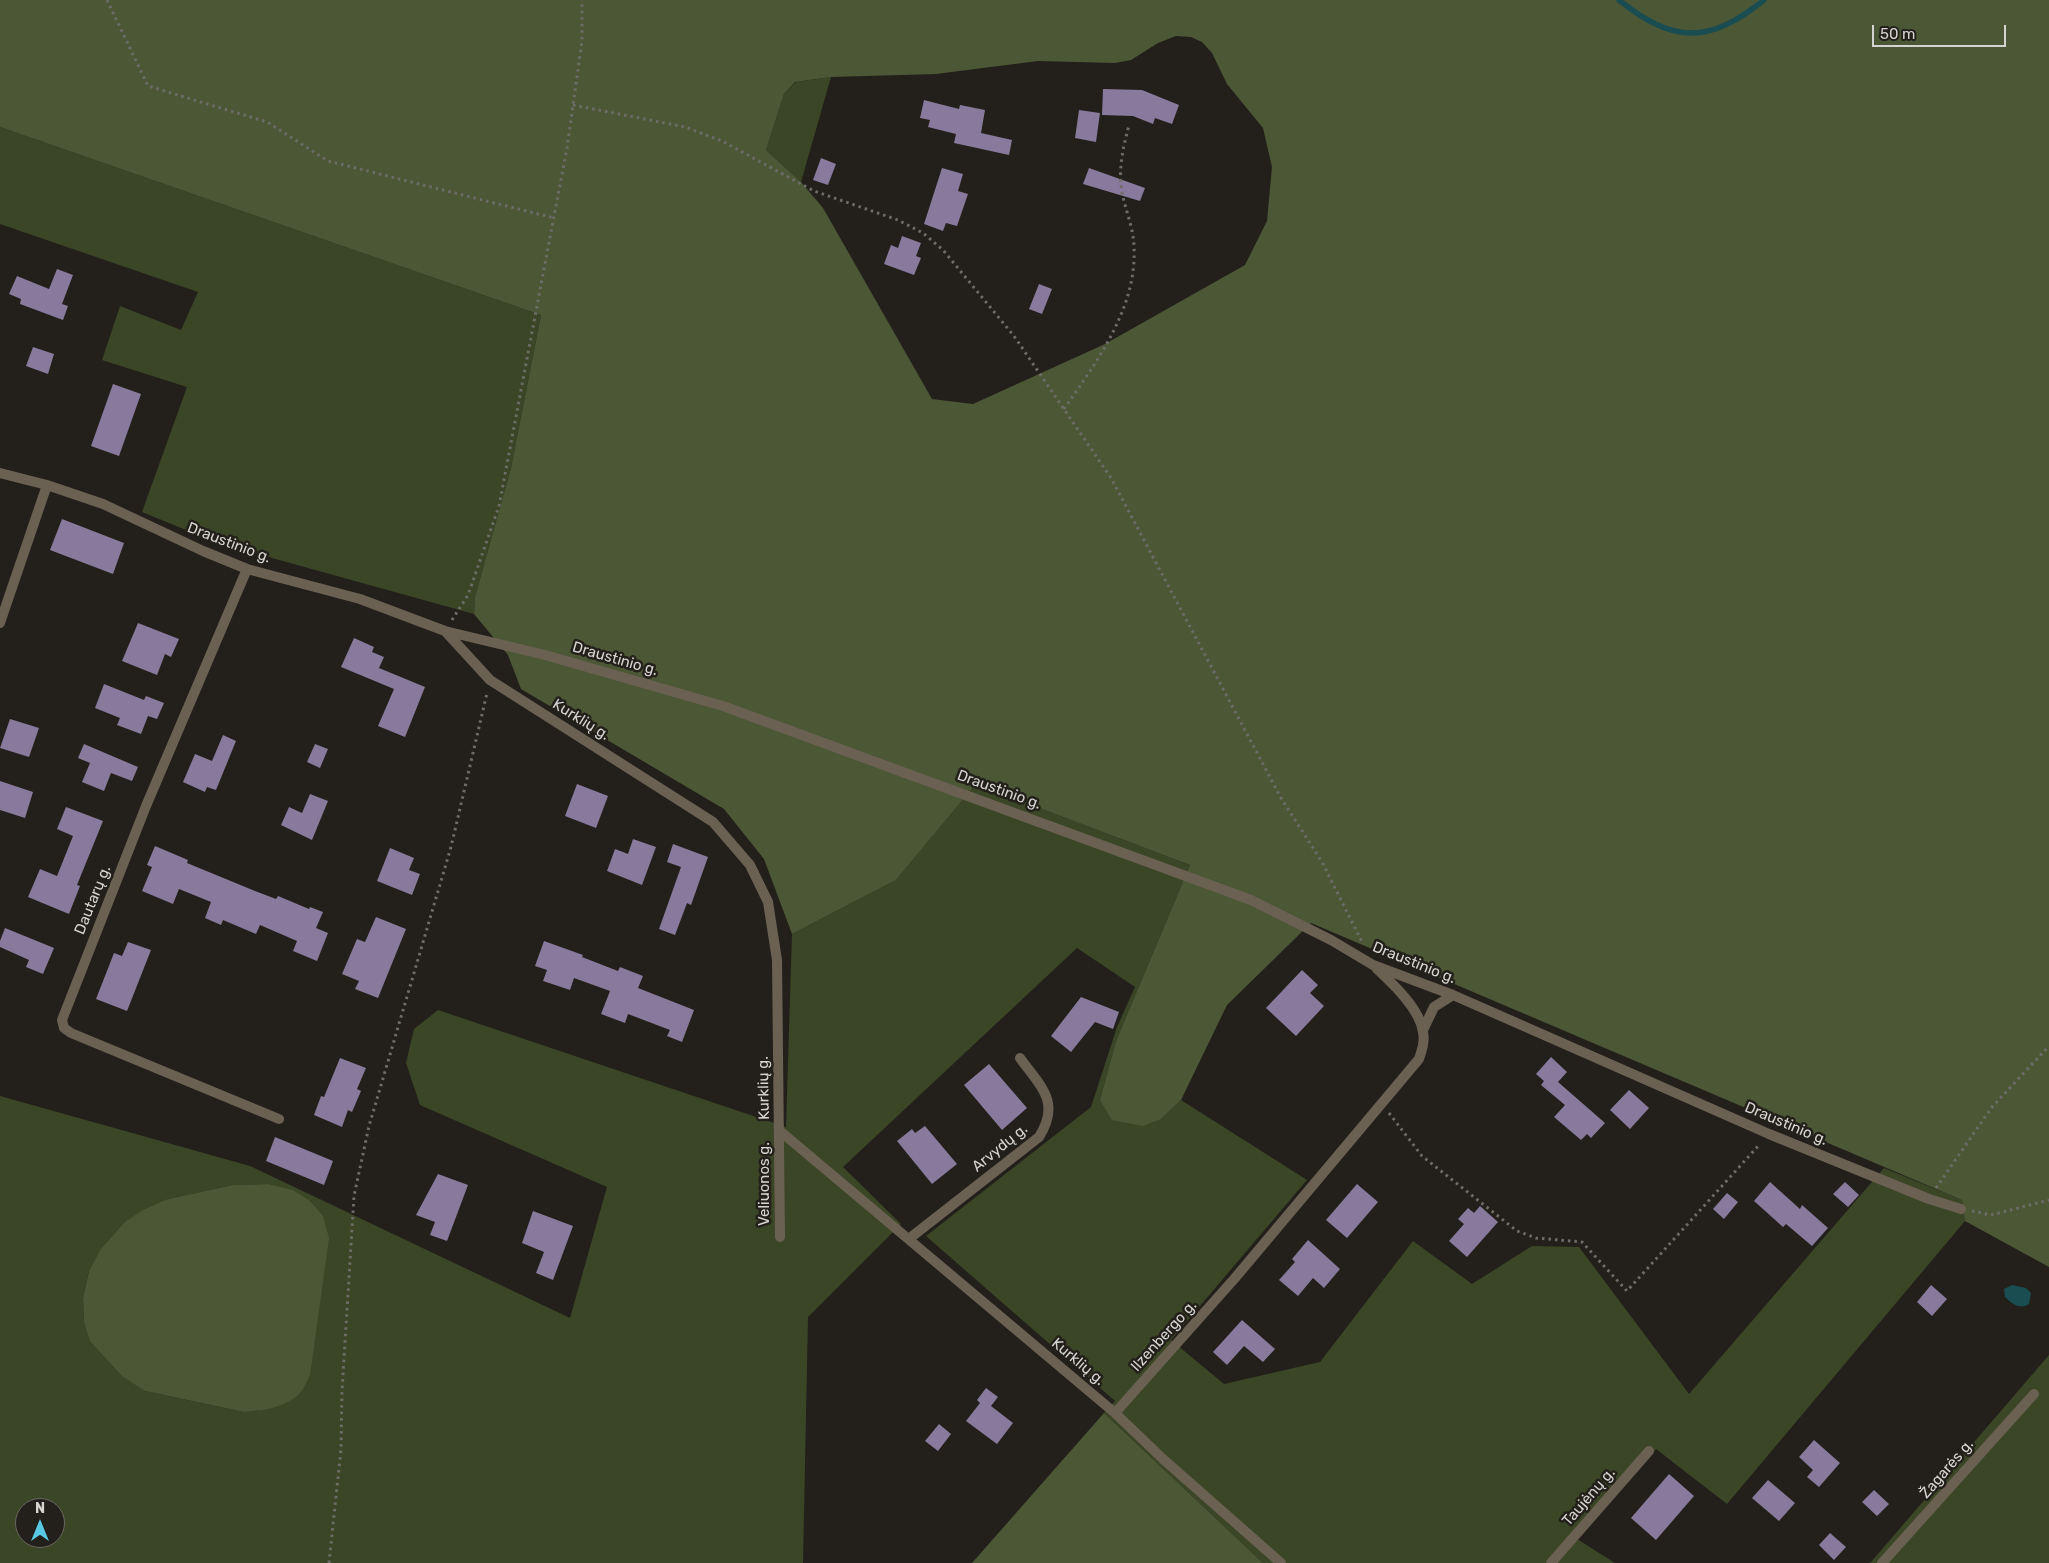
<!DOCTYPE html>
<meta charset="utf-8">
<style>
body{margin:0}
#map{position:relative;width:2049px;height:1563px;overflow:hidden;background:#23201b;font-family:Rubik,sans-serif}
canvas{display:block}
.north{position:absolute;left:15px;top:1498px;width:50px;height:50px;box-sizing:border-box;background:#23201b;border:1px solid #6b6864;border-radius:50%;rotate:0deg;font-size:14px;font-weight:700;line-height:20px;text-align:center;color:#d6d4d1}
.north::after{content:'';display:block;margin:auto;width:18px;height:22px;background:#58c9e3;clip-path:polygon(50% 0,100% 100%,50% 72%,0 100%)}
.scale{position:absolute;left:1872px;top:25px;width:134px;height:22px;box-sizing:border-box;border:2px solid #d6d4d1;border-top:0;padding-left:6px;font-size:15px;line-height:18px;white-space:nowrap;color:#d6d4d1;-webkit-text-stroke:4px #23201b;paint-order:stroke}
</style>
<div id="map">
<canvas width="2049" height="1563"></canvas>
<div class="north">N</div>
<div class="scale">50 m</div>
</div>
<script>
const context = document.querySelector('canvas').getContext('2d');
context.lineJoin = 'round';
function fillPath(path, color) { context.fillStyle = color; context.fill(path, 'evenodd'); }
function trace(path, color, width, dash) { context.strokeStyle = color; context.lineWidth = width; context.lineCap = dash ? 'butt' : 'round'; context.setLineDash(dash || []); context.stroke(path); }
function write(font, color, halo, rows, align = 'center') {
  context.font = font + ' Rubik,sans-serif'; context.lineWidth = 5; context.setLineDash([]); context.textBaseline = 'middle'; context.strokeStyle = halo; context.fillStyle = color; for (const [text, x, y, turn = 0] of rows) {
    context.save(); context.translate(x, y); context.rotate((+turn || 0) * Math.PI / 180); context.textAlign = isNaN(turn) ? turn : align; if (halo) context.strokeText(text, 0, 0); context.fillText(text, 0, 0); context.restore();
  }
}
const green = new Path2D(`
 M831,77l-30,105 -35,-32 18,-56 12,-12z
 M0,127l541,188 -30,153 -36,129 -1,17 -256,-71 -76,-31 45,-125 -85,-27 18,-54 61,24 17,-38 -198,-68z
 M976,784l214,81 -74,176 -16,59 61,19 20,-19 126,80 -136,160 53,44 96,-22 93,-121 59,43 60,-38 47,1 110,147 195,-226 78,32 3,21 -238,283 -71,-55 -79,90 38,24h-352l-159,-150 11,-12 -189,-165 165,-129 26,-80 18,-40 -58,-39 -234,219 58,57 -93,93 -5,246h-803v-467l250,70 320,152 37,-131 -187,-82 -14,-42 8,-34 24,-19 348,117 6,-193 104,-54zM267,1184l-9,227 -14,1 -99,-21 -61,-69 -1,-24 6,-27 79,-72 65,-14zM25,1508h30v30h-30z
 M2049,1355v208h-181l3,-1z`);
const forest = new Path2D(`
 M0,0h2049v1267l-84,-46 -3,-21 -651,-277 -84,82 -46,95 -20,19 -18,7 -31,-6 -12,-20 16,-59 74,-176 -214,-81 -80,96 -104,54 -28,-75 -40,-50 -203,-120 -13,-34 -34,-41 1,-17 36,-129 30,-153 -541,-188zM1176,36l15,1 11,5 10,11 15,31 36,44 9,39 -5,54 -22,44 -140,79 -132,60 -41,-5 -109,-191 -22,-26 -35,-32 18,-56 11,-12 36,-5 105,-3 102,-13 77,2 16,-3 27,-17z
 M267,1184l26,6 17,11 13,15 6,22 -19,137c-3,6 -6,13 -10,18 -13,14 -38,18 -56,19l-99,-21 -23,-15 -32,-35 -6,-19 -1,-24 6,-27 12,-22 24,-27 18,-12 25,-11 65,-14z
 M1104,1413l159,150h-291z`);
const water = new Path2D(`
 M2012,1285l14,3 5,5 -2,11c-9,6 -17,0 -24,-7l-1,-8z`);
const stream = new Path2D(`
 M1619,0c55,44 90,44 145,0`);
const building = new Path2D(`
 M1103,89l39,1 37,15 -7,19 -17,-6 -2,6 -20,-8 -31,-1z
 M924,100l35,9 1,-4 25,5 -4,23 31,7 -3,15 -55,-12 2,-9 -28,-7 2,-7 -10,-2z
 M1079,110l21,3 -4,29 -21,-4z
 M821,158l15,6 -8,21 -15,-5z
 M942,168l21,6 -5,17 10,3 -11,32 -11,-3 -3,8 -19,-7z
 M1089,168l56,20 -5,13 -57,-17z
 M902,236l19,7 -5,13 5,2 -7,17 -30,-11 7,-19 7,3z
 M57,269l16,6 -11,29 6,2 -5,14 -43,-16 1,-5 -12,-5 8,-18 32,13z
 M1039,284l13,5 -10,25 -13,-5z
 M33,347l21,7 -6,20 -22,-8z
 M113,384l28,10 -22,62 -28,-10z
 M62,519l62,24 -11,31 -63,-24z
 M138,623l41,16 -8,18 -6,-3 -8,21 -35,-14z
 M354,638l20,9 -2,5 12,5 -5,11 46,19 -20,50 -27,-11 16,-37 -53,-22z
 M104,684l40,16 2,-4 18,7 -7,16 -9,-3 -7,18 -24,-9 3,-7 -25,-10z
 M10,719l29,9 -10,29 -29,-9z
 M223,735l13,6 -20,49 -9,-3 -2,5 -22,-10 12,-28 17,7z
 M84,744l54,23 -6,14 -21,-8 -7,18 -22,-9 8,-19 -12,-5z
 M315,744l13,5 -8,19 -13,-6z
 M0,781l33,11 -8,26 -25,-8z
 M577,784l31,12 -12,32 -31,-12z
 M310,794l18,7 -16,39 -31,-15 8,-18 13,6z
 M66,807l37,14 -26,64 3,1 -11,28 -41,-17 12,-28 17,7 16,-40 -16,-7z
 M633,839l23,8 -14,38 -35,-14 8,-22 13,5z
 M673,844l35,13 -17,48 -4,-2 -12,32 -16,-6 22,-62 -14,-5z
 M155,846l33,14 -1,3 68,28 21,8 2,-3 31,13 1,-2 13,5 -7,16 12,5 -11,28 -24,-10 4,-10 -37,-16 -4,9 -33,-14 -2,5 -16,-7 6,-16 -32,-13 -6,15 -31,-13 10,-24 -5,-2z
 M390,848l24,10 -5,12 11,4 -8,21 -35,-14z
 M376,917l30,12 -28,69 -23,-9 4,-8 -17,-7 15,-35 8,3z
 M5,928l49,20 -11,26 -17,-7 3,-7 -29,-13v-6z
 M544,941l39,14 -1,2 36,14 2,-4 23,9 -5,12 56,22 -12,32 -15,-6 3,-6 -42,-16 -3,9 -24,-9 9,-23 -36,-13 -4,12 -27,-9 4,-11 -12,-4z
 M128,942l23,8 -24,61 -31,-12 18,-46 8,3z
 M1302,970l16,15 -8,8 14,13 -28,30 -30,-28z
 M1081,997l38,15 -6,17 -18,-7 -24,30 -20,-16z
 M1551,1057l16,15 -9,10 47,41 -14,15 -4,-4 -6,6 -27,-23 11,-12 -24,-20 3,-4 -8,-7z
 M340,1058l26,10 -9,21 4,2 -9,21 -4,-2 -6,17 -28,-12 7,-19 3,1z
 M989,1064l38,44 -25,22 -38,-45z
 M1629,1090l20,18 -19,21 -20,-19z
 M925,1126l32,38 -25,20 -35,-43 15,-12 3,4z
 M275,1137l58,24 -9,24 -58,-24z
 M438,1174l30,11 -21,56 -17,-6 5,-13 -19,-7z
 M1770,1182l30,27 2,-4 26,23 -16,18 -26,-22 -3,3 -29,-26z
 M1845,1182l14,13 -11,12 -15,-13z
 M1357,1184l21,18 -31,36 -21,-18z
 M1727,1193l11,9 -14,17 -11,-10z
 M1480,1206l18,16 -31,35 -18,-16 15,-17 -6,-5 10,-11 6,5z
 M533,1211l40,15 -20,54 -17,-7 8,-21 -22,-9z
 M1308,1240l32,29 -16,19 -11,-10 -15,18 -19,-16 16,-18 -3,-3z
 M1931,1285l16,14 -15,17 -15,-14z
 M1242,1320l33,29 -12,13 -19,-16 -17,19 -14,-13z
 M986,1388l12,9 -7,9 22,17 -16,21 -31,-23 14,-18 -3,-3z
 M939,1424l12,10 -13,17 -13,-10z
 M1814,1440l26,23 -21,24 -12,-10 6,-7 -14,-13z
 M1669,1474l25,22 -38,44 -25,-22z
 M1768,1480l27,23 -16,18 -27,-23z
 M1874,1490l15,14 -12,12 -15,-14z
 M1830,1533l16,14 -12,13 -15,-15z`);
const path = new Path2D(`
 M107,0l41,86 119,36 61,39 226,57
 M573,105l112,22 37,14 92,50 84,29 25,13 20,17 71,86 97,142 170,320 41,64 40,80
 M1064,409c32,-46 73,-101 70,-161 0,-17 -7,-34 -11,-51 -6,-24 0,-49 6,-72
 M452,620l16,-25 31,-89 68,-358 15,-107v-41
 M1389,1113l33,43 95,75 19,7 46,4 45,49 133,-147
 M1936,1188l56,-81 57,-61
 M1972,1211l19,4 58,-15
 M329,1563l12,-114 1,-58 12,-195 15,-70 82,-279 36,-154`);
const street = new Path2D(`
 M0,473l47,12 56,19 100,47 44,18 113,30 85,32 100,24 178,51 528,194 80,40 42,25 80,30 316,139 160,65 32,10
 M247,569l-101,237 -84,214 2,8 7,5 208,86
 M0,623l47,-138
 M446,632l44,48 223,142 37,43 18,37 9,58 3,277
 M1423,1030l11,-23 19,-12
 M780,1131l335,282 48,46 118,104
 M910,1238l129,-101c22,-35 2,-50 -19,-79
 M1115,1413l120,-135 184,-219c3,-9 6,-18 4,-27 -3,-23 -30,-48 -46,-63
 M1551,1563l98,-112
 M1882,1563l152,-169`);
const streetNames = [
 ["Draustinio g.",229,543,21],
 ["Draustinio g.",615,659,16],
 ["Kurklių g.",581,720,32],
 ["Draustinio g.",999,790,20],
 ["Dautarų g.",93,900,-68],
 ["Draustinio g.",1414,963,22],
 ["Kurklių g.",764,1088,-91],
 ["Draustinio g.",1786,1124,23],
 ["Arvydų g.",1000,1148,-39],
 ["Veliuonos g.",765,1184,-90],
 ["Ilzenbergo g.",1164,1336,-48],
 ["Kurklių g.",1078,1362,40],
 ["Žagarės g.",1947,1469,-49],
 ["Taujėnų g.",1589,1497,-49]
];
fillPath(green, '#3b4626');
fillPath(forest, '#4c5736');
fillPath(water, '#1a4d52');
trace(stream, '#1a4d52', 5.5);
fillPath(building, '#877a9c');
trace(path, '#6e6c68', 3, [2.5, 4]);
trace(street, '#6b6153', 10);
write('15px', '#d6d4d1', '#23201b', streetNames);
</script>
